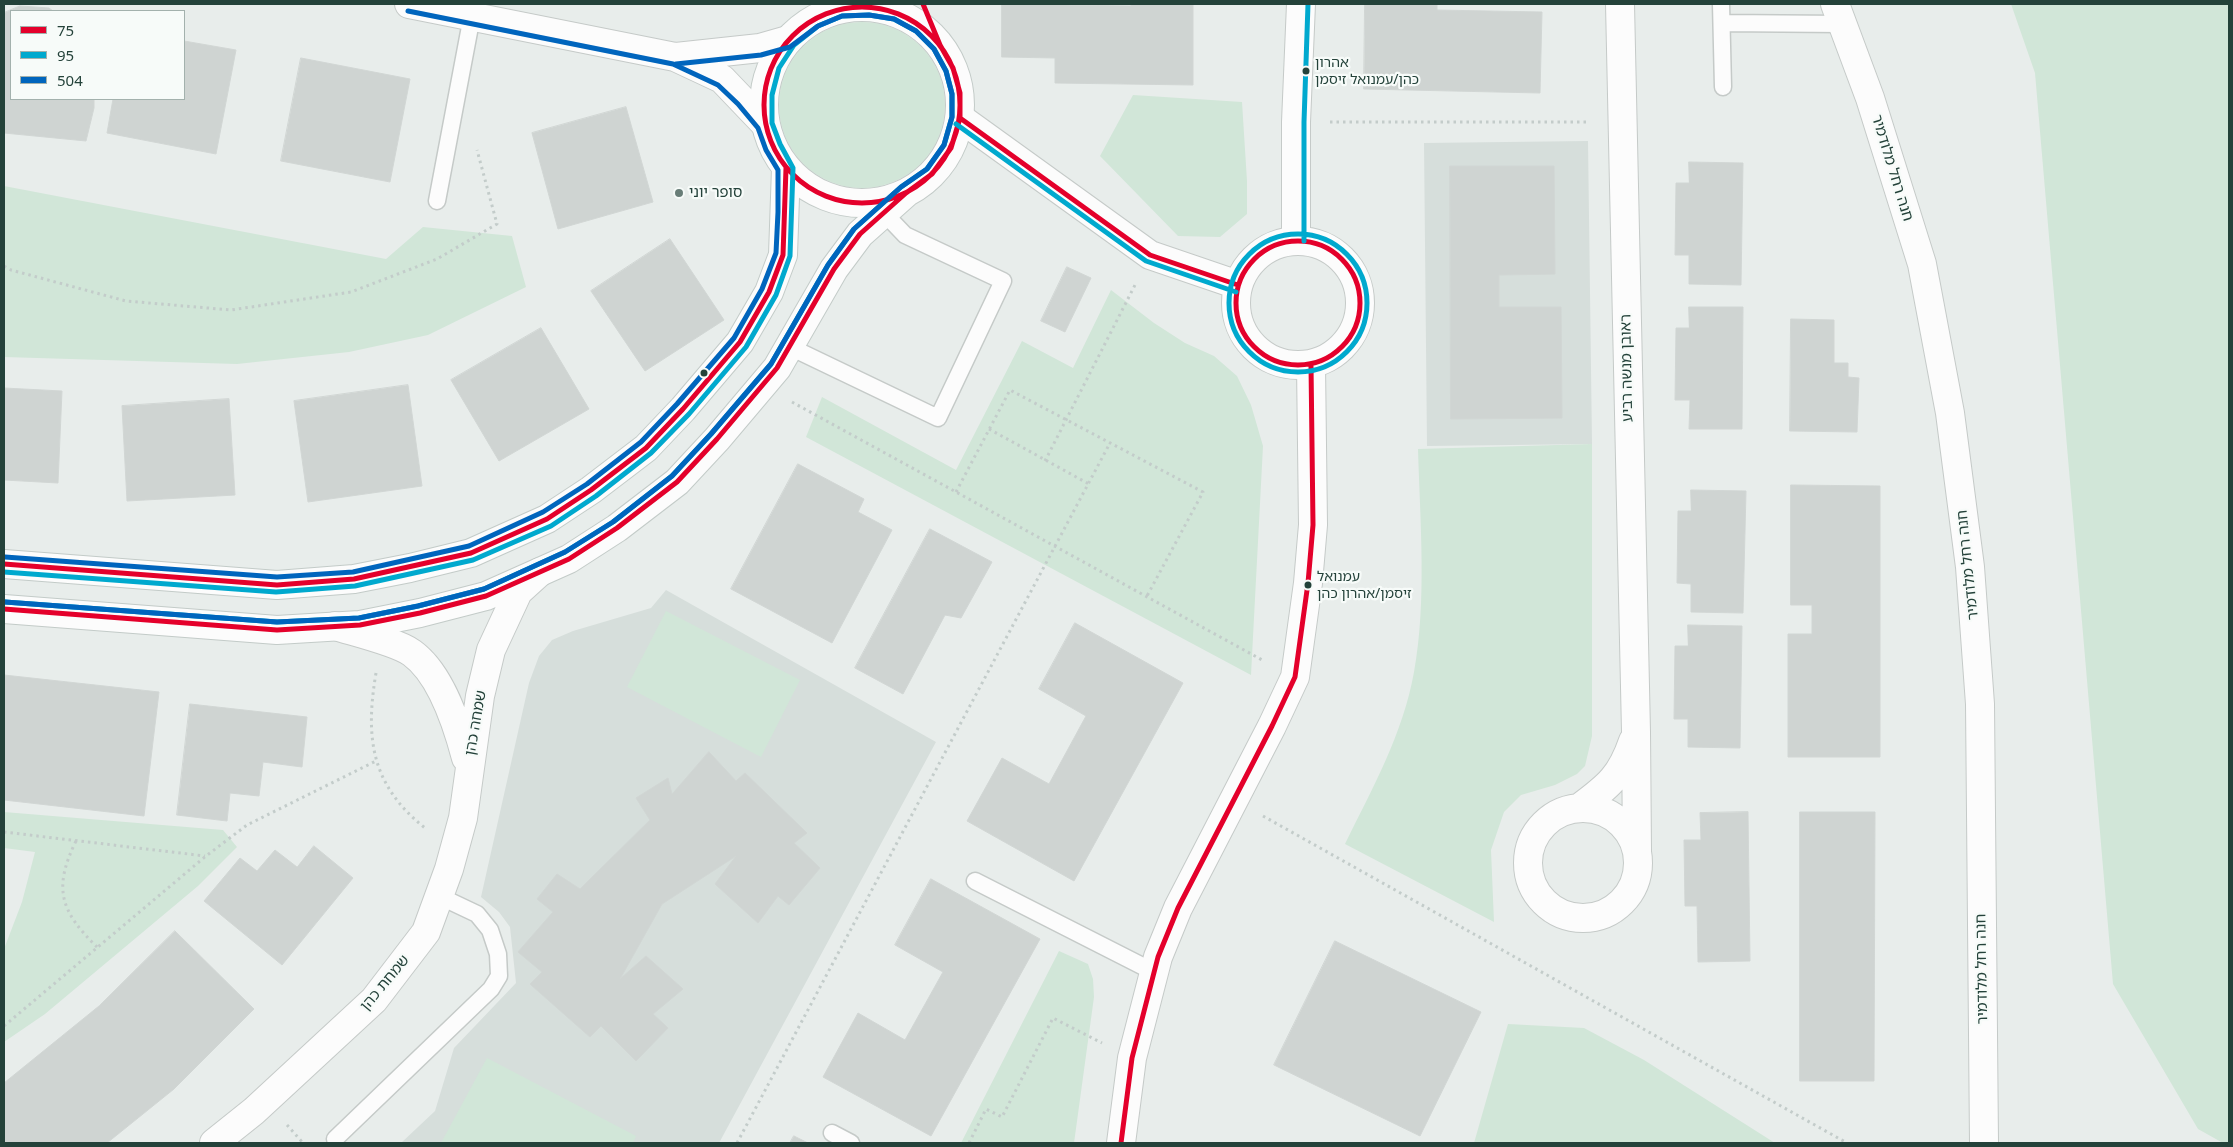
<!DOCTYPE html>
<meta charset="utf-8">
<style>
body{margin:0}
#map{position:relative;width:2233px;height:1147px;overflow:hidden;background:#e8edeb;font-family:"Noto Sans",sans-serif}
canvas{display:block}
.frame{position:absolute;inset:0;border:5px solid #24423a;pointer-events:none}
.legend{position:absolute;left:10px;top:10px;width:175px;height:90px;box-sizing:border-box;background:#f7fbf9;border:1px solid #a3b1ad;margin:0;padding:6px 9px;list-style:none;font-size:15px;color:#24423a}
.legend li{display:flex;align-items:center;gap:10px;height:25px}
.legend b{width:25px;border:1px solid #a3b1ad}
</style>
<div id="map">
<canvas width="2233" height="1147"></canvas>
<div class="frame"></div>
<ul class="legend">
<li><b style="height:6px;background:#e4002b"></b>75</li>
<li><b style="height:6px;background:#00a9ce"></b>95</li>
<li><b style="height:6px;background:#0065bd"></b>504</li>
</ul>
</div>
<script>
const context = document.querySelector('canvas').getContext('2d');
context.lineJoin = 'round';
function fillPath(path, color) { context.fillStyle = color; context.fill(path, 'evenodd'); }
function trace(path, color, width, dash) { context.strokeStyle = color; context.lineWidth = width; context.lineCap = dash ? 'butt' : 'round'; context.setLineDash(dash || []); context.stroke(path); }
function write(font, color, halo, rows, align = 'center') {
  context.font = font + ' "Noto Sans","Noto Sans Hebrew",sans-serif'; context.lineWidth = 4.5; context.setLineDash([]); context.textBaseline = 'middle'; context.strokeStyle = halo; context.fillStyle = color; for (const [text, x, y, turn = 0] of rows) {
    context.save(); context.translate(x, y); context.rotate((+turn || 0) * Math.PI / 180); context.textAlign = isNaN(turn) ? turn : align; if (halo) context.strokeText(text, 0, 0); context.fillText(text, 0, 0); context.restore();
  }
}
const built = new Path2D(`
 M1588,141l4,303 -165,2 -3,-303z
 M666,590l270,152 -217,401h-318l34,-32 19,-63 62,-65 -6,-56 -11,-15 -18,-15 48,-214 10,-27 13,-16 21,-9 78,-23z`);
const green = new Path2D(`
 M2011,4h218v1139h-6l-25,-14 -85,-145 -78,-911z
 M779 105a83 83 0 1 1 166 0a83 83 0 1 1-166 0Z
 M1133,95l109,7 5,79v33l-27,23 -42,-1 -78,-80z
 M4,186l382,73 37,-32 89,9 14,51 -98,48 -79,17 -112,12 -233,-7z
 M1111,290l43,33 31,20 29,13 23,20 14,29 12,41 -12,229 -445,-238 16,-40 134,73 66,-129 51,27z
 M1592,444v292l-7,30 -8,8 -22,11 -34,10 -17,17 -13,38 3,72 -149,-78c27,-55 58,-110 69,-172 13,-70 6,-152 4,-223z
 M666,611l134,69 -39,77 -134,-70z
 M4,812l219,18 14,17 -39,39 -153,128 -41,28v-93l18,-47 13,-50 -31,-4z
 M1059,951l29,13 5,15 1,18 -20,146h-113z
 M1508,1024l76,4 60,32 131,83h-301z
 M487,1058l149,78 -3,7h-192z`);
const building = new Path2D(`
 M1002,4l129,2v-2h62v81l-138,-2v-25l-53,-1z
 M1365,4h72v6l105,2 -2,81 -176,-4z
 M20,6l29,2 4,3h-42v88h83v9l-8,33 -82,-8v-120z
 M184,41l52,9 -20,104 -109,-21 6,-34h71z
 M301,58l109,21 -20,103 -109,-21z
 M626,107l27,95 -95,27 -26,-96z
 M1689,162l54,1 -2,122 -52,-1v-29h-14l1,-72h13z
 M1450,166h104l1,108 -56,1v32h62l1,111 -111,1z
 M670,239l54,81 -79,51 -54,-80z
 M1067,267l24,11 -26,54 -24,-11z
 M1689,307h54l-1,122h-53l1,-29h-15l1,-72h13z
 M1791,319l43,1v43h14v14l11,1 -2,54 -67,-1z
 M541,328l48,81 -90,52 -48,-81z
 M408,385l14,101 -114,16 -14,-101z
 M4,388l58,3 -4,92 -54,-3z
 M229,399l6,96 -108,6 -5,-95z
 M798,464l66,35 -6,13 34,18 -60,113 -101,-54z
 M1791,485l89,1v271h-92v-123h24v-29h-21z
 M1691,490l55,1 -3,122 -52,-1v-28l-14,-1 1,-72h13z
 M930,529l62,33 -31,56 -16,-3 -42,79 -48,-26z
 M1075,623l108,60 -109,198 -107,-60 35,-63 47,26 37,-68 -47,-27z
 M1688,625l54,1 -2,122 -52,-1v-28h-14l1,-73h13z
 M4,675l155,17 -15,124 -140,-16z
 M190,704l117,13 -5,50 -39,-5 -4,34 -29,-3 -3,28 -50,-6z
 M709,752l27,29 9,-8 62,60 -13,10 26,25 -31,37 -11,-9 -20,27 -43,-39 21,-28 -74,48 -42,75 26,-23 37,33 -30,25 15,14 -32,33 -35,-35 -11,11 -60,-53 12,-12 -24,-20 35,-40 -16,-13 20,-25 23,15 70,-69 -14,-22 32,-20 4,16z
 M1748,812l2,149 -52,1 -1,-56h-12l-1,-66h17l-1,-27z
 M1800,812h75l-1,269h-74z
 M314,846l39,32 -71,87 -78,-64 36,-43 17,13 18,-21 22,17z
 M931,879l109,60 -109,197 -108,-59 35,-64 47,27 38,-68 -48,-27z
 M175,931l79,78 -80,80 -67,54h-103v-60l95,-77z
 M1335,941l146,71 -61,124 -146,-71z
 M794,1136l14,7h-18z`);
const path = new Path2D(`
 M1330,122h258
 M4,266l7,4 115,31 105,9 120,-18 86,-33 60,-35 -20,-74
 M792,402l472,259
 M989,429l100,55
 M1045,461l90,-176
 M956,492l54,-102 193,102 -56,104
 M376,673c-11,65 -5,112 49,155
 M1263,816l584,327
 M4,832l201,24
 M76,841c-23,47 -16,70 21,106
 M4,1026l202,-170 41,-31 129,-64
 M287,1125l16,18
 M737,1143l373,-700
 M969,1143l17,-34 16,8 51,-99 49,25`);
const lane = new Path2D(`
 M1721,4l2,83
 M1722,23l120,1
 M437,201l35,-185
 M790,347l148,71 65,-137 -98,-46 -22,-23
 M975,881l179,91
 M832,1133l19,10
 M335,1139l156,-150 8,-13 -1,-22 -8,-24 -13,-16 -38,-18`);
const street = new Path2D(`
 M409,4l266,53 47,22 43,45
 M1620,4l16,728 1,119
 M1835,4l35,94 52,166 28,149 20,154 10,137 4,439
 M676,57l84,-9 28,-8
 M960,118l190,137 88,30
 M1236 303a62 62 0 1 1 124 0a62 62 0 1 1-124 0Z
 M1296,241v-119l5,-118
 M335,626c19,6 62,16 77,27 29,21 45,71 54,105
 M1528 863a55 55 0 1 1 110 0a55 55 0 1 1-110 0Z
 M1579,808c30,-22 42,-32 54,-67
 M214,1143l40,-32 120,-111 52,-68 23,-63 14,-51 17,-122 11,-46 27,-58 22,-20
 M1121,1143l11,-85 26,-101 20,-49 94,-182 23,-49 13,-94 5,-58 -2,-160`);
const secondary = new Path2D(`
 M764 105a98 98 0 1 1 196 0a98 98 0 1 1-196 0Z
 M4,564l273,21 77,-6 56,-11 61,-15 76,-34 44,-29 55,-42 37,-39 57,-67 29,-50 14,-37 3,-87
 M4,609l273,21 83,-5 60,-12 66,-17 83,-37 48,-31 60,-46 40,-43 60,-71 57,-99 26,-35 46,-41`);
const bus1 = new Path2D(`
 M764 105a98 98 0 1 1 196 0a98 98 0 1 1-196 0Z
 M960,118l190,137 88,30
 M1236 303a62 62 0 1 1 124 0a62 62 0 1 1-124 0Z
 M4,564l273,21 77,-6 117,-26 76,-34 44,-29 55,-42 37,-39 57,-67 29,-50 14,-37 3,-87
 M4,609l273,21 83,-5 60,-12 66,-17 83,-37 48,-31 60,-46 40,-43 60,-71 57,-99 26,-35 46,-41 26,-19 19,-26 9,-30v-25l-7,-25 -13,-23 -17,-41
 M1121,1143l11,-85 26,-101 20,-49 94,-182 23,-49 13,-94 5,-58 -2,-160`);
const bus2 = new Path2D(`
 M956,124l190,137 90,31
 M1229 303a69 69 0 1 1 138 0a69 69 0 1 1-138 0Z
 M1304,241v-119l4,-118
 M4,572l272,20 79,-6 118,-26 78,-34 45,-30 55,-43 38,-39 57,-67 30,-52 14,-39 3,-88 -13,-24 -8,-21v-28l7,-27 15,-23 24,-19 24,-10 27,-1 25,4 22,12 18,18 12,22 6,23v23l-8,28 -17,24 -26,18 -47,42 -26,36 -57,99 -60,70 -39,42 -59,46 -48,30 -81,37 -66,17 -59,12 -82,4 -272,-20`);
const bus3 = new Path2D(`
 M5,557l272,20 76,-5 116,-26 74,-34 44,-28 54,-42 36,-38 57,-66 28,-49 14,-36 2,-41v-42l-12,-20 -8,-22 -20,-24 -20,-19 -45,-21 -265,-53
 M5,602l272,20 82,-4 59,-12 66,-17 81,-37 48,-30 59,-46 39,-42 60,-70 57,-99 26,-36 47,-42 26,-18 17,-24 8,-28v-23l-6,-23 -12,-22 -18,-18 -22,-12 -25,-4 -27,1 -24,10 -28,21 -29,8 -85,9`);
const markers = [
 [1306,71,4.5,"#24423a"],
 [679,193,5,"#697e78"],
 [704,373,4.5,"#24423a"],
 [1308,585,4.5,"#24423a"]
];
const busNames = [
 ["אהרון",1315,63],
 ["כהן/עמנואל זיסמן",1315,80],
 ["עמנואל",1317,577],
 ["זיסמן/אהרון כהן",1317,594]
];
const streetNames = [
 ["חנה רחל מלודמיר",1892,168,73],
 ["ראובן מנשה רביע",1627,368,-91],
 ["חנה רחל מלודמיר",1968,565,-96],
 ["שמחה כהן",476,723,-80],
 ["חנה רחל מלודמיר",1982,969,-91],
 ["שמחת כהן",385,983,-50]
];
const poiNames = [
 ["סופר יוני",689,193]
];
fillPath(built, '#d6dedb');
fillPath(green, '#d1e6d8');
fillPath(building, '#cfd4d2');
trace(building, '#d1d6d4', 1);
trace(lane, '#c5cac8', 19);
trace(street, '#c5cac8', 30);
trace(secondary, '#c3cbc8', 30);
trace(path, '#c3ccca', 3, [2.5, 4]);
trace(lane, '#fcfcfc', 16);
trace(street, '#fcfcfc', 28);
trace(secondary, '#fcfcfc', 28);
trace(bus1, '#e4002b', 5);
trace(bus2, '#00a9ce', 5);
trace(bus3, '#0065bd', 5);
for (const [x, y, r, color] of markers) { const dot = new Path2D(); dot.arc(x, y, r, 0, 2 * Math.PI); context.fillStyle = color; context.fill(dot); trace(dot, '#f7fbf9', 2); }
write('14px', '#24423a', '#f7fbf9', busNames, 'left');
write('15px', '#24423a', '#f7fbf9', streetNames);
write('15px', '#24423a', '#f7fbf9', poiNames, 'left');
</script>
